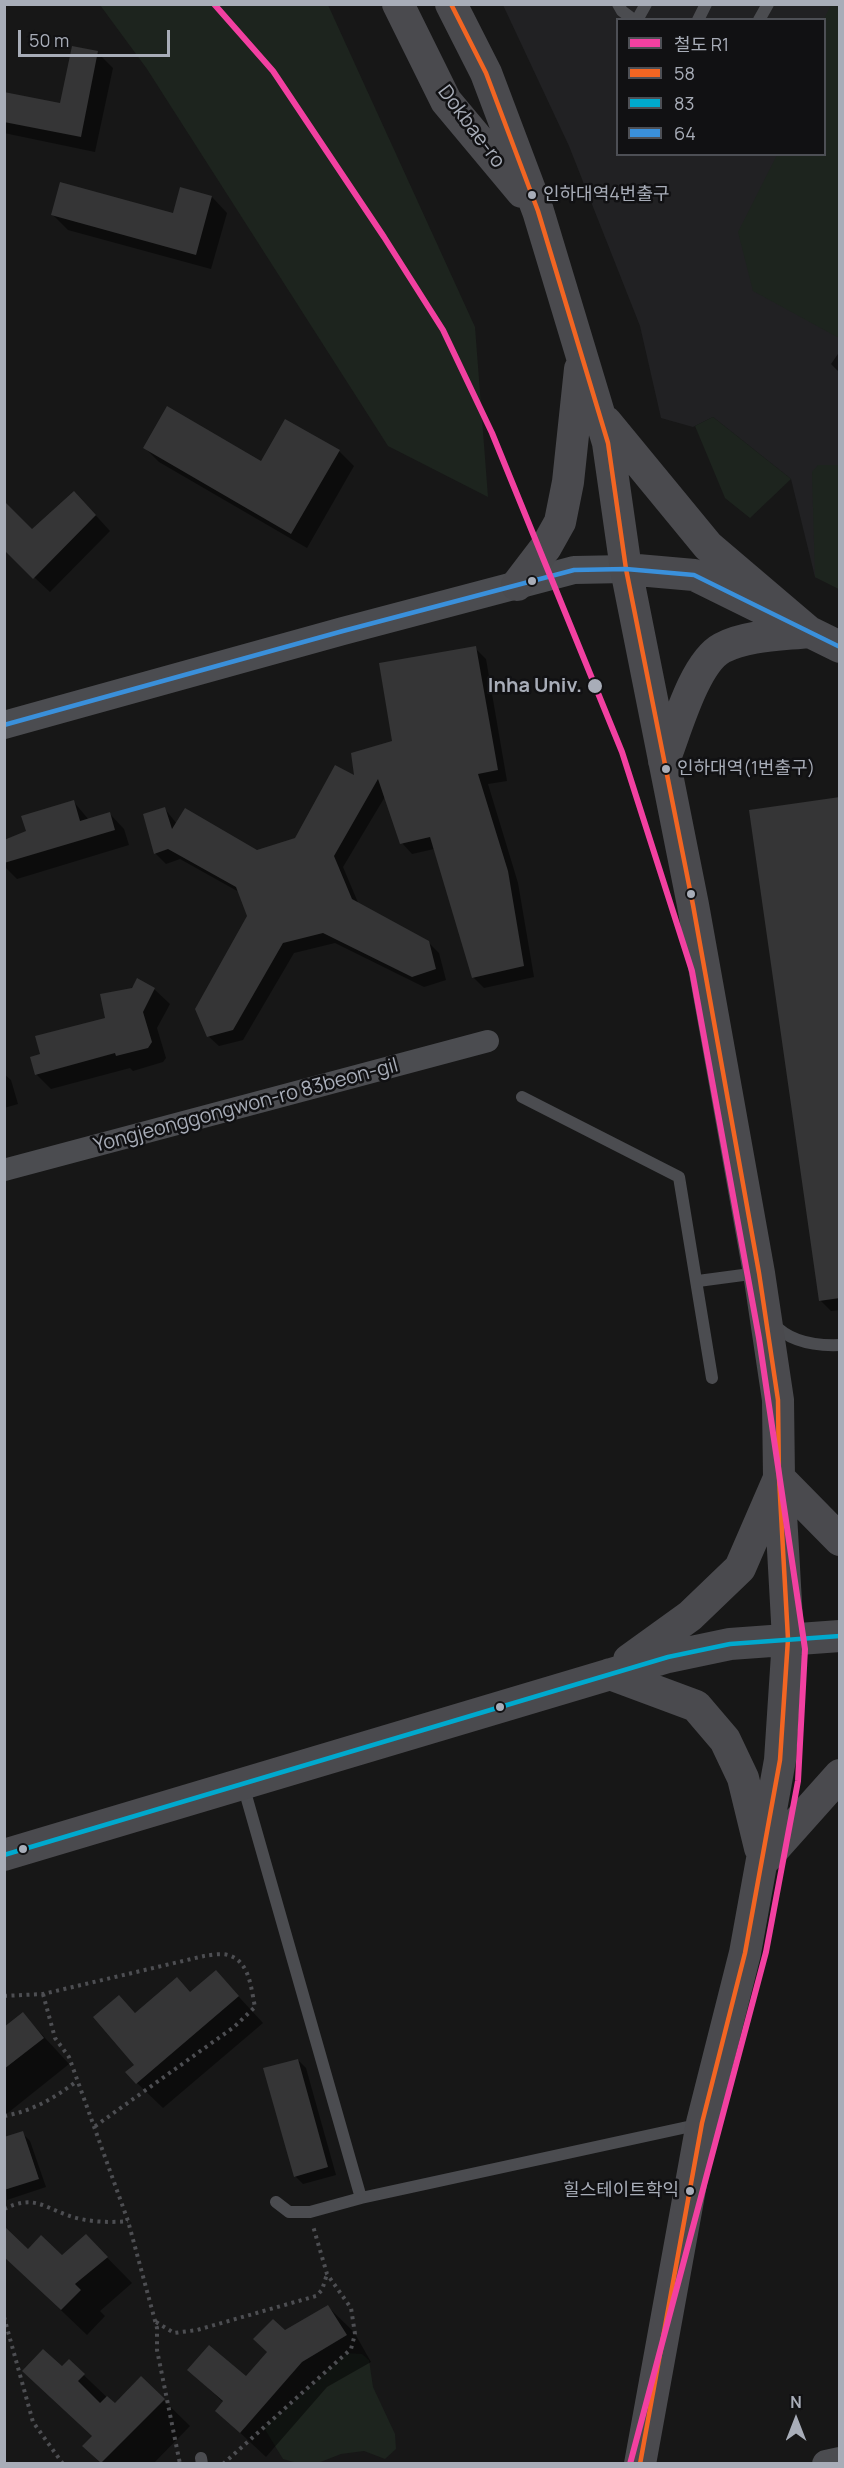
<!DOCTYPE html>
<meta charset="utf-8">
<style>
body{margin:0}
#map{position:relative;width:844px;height:2468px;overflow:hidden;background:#171717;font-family:Manrope,"Noto Sans KR",sans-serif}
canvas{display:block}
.frame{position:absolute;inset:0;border:6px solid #a8adb8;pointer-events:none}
.legend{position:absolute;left:616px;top:18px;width:210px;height:138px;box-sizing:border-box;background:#111113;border:2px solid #4d4f55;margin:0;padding:8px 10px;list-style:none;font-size:18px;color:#a8adb8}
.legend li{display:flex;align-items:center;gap:12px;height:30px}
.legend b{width:30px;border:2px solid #4d4f55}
.north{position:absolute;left:766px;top:2390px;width:60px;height:60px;-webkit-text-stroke:4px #111113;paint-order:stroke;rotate:0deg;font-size:16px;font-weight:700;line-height:24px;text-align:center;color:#a8adb8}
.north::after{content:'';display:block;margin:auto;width:21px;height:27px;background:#a8adb8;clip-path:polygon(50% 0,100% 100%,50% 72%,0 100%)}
.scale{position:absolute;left:18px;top:30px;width:152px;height:27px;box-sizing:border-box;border:3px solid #a8adb8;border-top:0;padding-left:8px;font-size:18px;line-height:21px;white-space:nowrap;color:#a8adb8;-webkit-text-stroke:4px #111113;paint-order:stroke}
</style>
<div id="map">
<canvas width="844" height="2468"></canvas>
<div class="frame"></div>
<ul class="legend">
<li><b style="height:8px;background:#f240a1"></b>철도 R1</li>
<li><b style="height:8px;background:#f26522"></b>58</li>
<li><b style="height:8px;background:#00a9ce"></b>83</li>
<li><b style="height:8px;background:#3a90db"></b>64</li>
</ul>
<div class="north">N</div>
<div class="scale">50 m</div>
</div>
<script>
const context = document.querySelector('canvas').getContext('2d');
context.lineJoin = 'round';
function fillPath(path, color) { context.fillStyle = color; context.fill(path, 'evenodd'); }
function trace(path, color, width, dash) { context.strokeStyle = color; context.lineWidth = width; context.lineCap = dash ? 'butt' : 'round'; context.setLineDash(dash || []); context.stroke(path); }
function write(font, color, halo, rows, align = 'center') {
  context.font = font + ' Manrope,"Noto Sans KR",sans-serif'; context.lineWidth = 5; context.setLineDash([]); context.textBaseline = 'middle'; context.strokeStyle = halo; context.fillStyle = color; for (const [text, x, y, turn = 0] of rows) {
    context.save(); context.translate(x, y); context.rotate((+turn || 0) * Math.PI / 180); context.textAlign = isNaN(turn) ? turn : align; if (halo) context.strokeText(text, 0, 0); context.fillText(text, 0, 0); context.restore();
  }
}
const built = new Path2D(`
 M503,5h336v584l-24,-12 -24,-98 -78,-62 -20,10 -32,-9 -21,-92 -71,-180zM618,20h206v134h-206z`);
const green = new Path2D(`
 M100,5h228l147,322 13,170 -100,-51 -241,-377z
 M831,5h9l-1,333 -86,-47 -15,-59 39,-77 47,-1v-135z
 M713,417l78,62 -41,39 -25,-20 -30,-72z
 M818,465h21v124l-24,-12 -3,-105z
 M347,2353l15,1 7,6 4,27 22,47 1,15 -11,10 -21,-8 -23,3 -23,9h-21l-14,-4 -19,-31z`);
const shadow = new Path2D(`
 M98,53l15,15 -18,84 -91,-19v-40l57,12z
 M181,189l31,8 15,16 -16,56 -143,-39 -15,-15 121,-1z
 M840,351v22l-9,-9z
 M286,421l53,30 15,15 -47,82 -148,-86 -15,-15 117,16z
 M89,508l21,23 -60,61 -46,-43 28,-18z
 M475,648l11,11 21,122 -19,3 30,99 16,94 -50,11 -11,-11 -39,-128 -22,5 -10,-11 -16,-48 -43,72 16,38 69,37 11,11 7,27 -22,7 -89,-44 -41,10 -51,87 -24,6 -11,-10 41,-120 -10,-24 -59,-33 -14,5 -11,-11 10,-44 12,15 79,27 40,-12 98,-97z
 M840,798v512l-9,1 -10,-10z
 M73,801l16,19 20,-7 15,16 5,16 -112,34 -13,-13v-25l24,-9z
 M138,980l16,9 16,15 -13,24 9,30 -3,4 -30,9 -3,-3 -79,21 -15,-15 6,-19 64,-36z
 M4,1074l7,6 7,24 -14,4z
 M216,1972l47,51 -100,85 -26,-25 -1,-18 -17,-68 17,17 54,-21z
 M23,2014l46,50 -65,52v-87z
 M298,2060l8,8 30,107 -33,9 -8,-8z
 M22,2133l8,8 16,46 -39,13 -3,-61z
 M86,2236l46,47 -32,28 5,5 -18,19 -66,-63 41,-15z
 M328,2307l26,25 17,30 -44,25 -61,70 -49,-46 7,-8 -35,-33 57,8 39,-46z
 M69,2361l46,44 26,-27 49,48 -37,38h-51l-18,-18 9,-9 -31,-69z`);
const building = new Path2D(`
 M72,46l26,5 -17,86 -77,-15v-30l56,11z
 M60,182l113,31 7,-26 32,9 -16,59 -145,-40z
 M167,406l94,55 24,-42 55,31 -49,84 -148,-86z
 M74,491l22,24 -63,64 -29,-29v-49l28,28z
 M476,646l22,124 -20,4 30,97 16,95 -52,12 -42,-141 -30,7 -22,-65 -44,77 18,43 77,42 7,28 -24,8 -89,-44 -40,10 -50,87 -26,7 -12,-28 52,-93 -11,-29 -68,-38 -14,5 -11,-40 22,-7 7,22 13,-21 72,42 38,-12 40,-73 19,10 -3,-22 41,-12 -13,-78z
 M840,797v501l-21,3 -70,-491z
 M74,800l6,21 30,-9 5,18 -111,33v-23l22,-9 -5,-15z
 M137,978l18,10 -12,24 9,30 -4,6 -32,8 -1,-3 -80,22 -5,-18 10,-3 -5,-18 70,-18 -5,-24 32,-6z
 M216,1970l23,26 -103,88 -11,-12 9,-7 -41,-48 26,-22 16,18 42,-36 13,15z
 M23,2012l21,26 -40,31v-42z
 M298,2059l30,108 -34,10 -31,-109z
 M23,2131l16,48 -35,11v-53z
 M4,2226l24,23 13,-14 21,20 24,-21 22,23 -33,27 6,6 -20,20 -57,-53z
 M328,2305l19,30 -45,27 -62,71 -25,-22 8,-10 -36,-31 22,-25 37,31 21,-24 -14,-13 20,-20 12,11z
 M43,2349l19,17 7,-7 16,15 -7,7 22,22 7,-7 8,7 26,-27 24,23 -64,64 -19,-17 10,-10 -70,-65z`);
const path = new Path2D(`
 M43,1994l12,44 14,19 59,164 29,107v22l23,114
 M4,1996l39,-2 161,-38c7,-1 17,-3 24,-1 22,6 23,34 27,52l-21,20 -140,100
 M4,2116c29,-5 50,-18 73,-35
 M4,2209c29,-14 38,-3 63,6 18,7 42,8 61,6
 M4,2317l29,105 30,42
 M156,2322l18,11 23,-3 119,-34 6,-6 5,-16
 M223,2464l128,-115 4,-15 -4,-26 -24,-34 -14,-48`);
const service = new Path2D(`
 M618,4l4,7 12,9
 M637,20l9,-16
 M698,20l8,-16
 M759,20l9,-16
 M522,1097l157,80 33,201
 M698,1281l60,-8
 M773,1323c16,19 42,23 67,22
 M243,1785l118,413
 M276,2202l13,10h21l51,-14 340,-74
 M201,2458l1,6`);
const minor = new Path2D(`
 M4,1170l484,-129`);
const tertiary = new Path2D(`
 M4,725l339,-94 231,-61 52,-1
 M826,2464l14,-3`);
const secondary = new Path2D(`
 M398,4l48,97 76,91
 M451,4l35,69 52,138 70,232 18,126 67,336 66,368 19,127 1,78 9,161 -8,121 -35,193 -43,170 -62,341
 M606,422l102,124 101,86
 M626,569l68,6 146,72
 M517,585l29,-38 14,-25 8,-40 12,-113
 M664,761c12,-30 30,-98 58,-113 24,-13 60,-13 87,-16
 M629,1660l61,-44 50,-48 39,-90 61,62
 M610,1674l86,32 29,34 18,38 17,70
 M4,1855l664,-198 62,-13 110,-8
 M764,1860l76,-85`);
const bus1 = new Path2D(`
 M451,4l35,69 52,138 70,232 18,126 67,336 66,368 19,127 1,78 9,161 -8,121 -35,193 -43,170 -62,341`);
const bus2 = new Path2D(`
 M4,1855l664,-198 62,-13 110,-8`);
const bus3 = new Path2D(`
 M4,725l339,-94 231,-61 52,-1 68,6 146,72`);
const rail1 = new Path2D(`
 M214,4l59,67 111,166 59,93 49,103 130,319 70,219 67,367 46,311 -7,132 -32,171 -136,512`);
const markers = [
 [532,195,5,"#a8adb8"],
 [532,581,5,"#a8adb8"],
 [595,686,8,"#a8adb8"],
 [666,769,5,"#a8adb8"],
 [691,894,5,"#a8adb8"],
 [500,1707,5,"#a8adb8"],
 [23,1849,5,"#a8adb8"],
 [690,2191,5,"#a8adb8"]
];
const busNames = [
 ["인하대역4번출구",543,195],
 ["인하대역(1번출구)",677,769],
 ["힐스테이트학익",679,2191,"right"]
];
const streetNames = [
 ["Dokbae-ro",471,127,53],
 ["Yongjeonggongwon-ro 83beon-gil",246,1106,-15]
];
const stopNames = [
 ["Inha Univ.",582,686]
];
fillPath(built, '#212123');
fillPath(green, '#1d241e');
fillPath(shadow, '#0007');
fillPath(building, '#353536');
trace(path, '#4d4e52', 4, [3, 4.5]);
trace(service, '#4b4c50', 12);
trace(minor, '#4b4c50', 22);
trace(tertiary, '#4b4c50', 28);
trace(secondary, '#4a4a4e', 32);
trace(bus1, '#f26522', 4.5);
trace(bus2, '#00a9ce', 4.5);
trace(bus3, '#3a90db', 4.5);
trace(rail1, '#f240a1', 6);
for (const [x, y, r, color] of markers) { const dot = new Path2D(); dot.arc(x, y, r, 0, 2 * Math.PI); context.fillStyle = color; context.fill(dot); trace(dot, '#111113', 2); }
write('18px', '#a8adb8', '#111113', busNames, 'left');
write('20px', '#a8adb8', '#111113', streetNames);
write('bold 20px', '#a8adb8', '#111113', stopNames, 'right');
</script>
